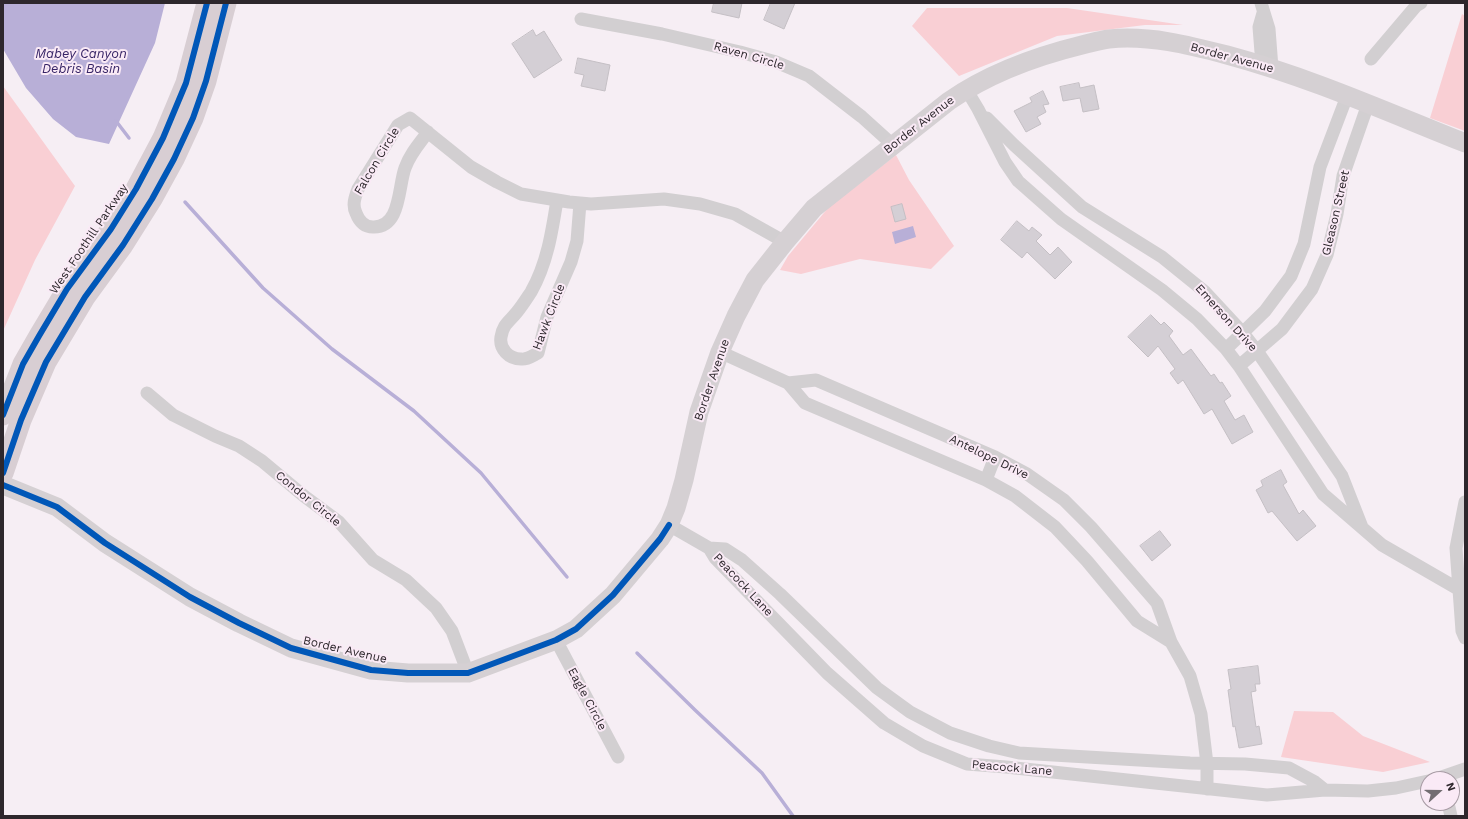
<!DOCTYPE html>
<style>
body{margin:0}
#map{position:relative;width:1468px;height:819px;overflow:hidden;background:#f6eef4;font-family:"Work Sans",sans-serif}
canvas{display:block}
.frame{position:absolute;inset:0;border:4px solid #2d272c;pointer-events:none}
.north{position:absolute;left:1420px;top:771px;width:40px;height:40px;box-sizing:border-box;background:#faeaf6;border:1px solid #a89ca5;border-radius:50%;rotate:69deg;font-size:11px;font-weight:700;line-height:16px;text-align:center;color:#2d272c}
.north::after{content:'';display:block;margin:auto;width:14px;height:18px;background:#736d72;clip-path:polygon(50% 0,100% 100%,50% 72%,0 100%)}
</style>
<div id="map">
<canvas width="1468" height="819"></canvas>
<div class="frame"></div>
<div class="north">N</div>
</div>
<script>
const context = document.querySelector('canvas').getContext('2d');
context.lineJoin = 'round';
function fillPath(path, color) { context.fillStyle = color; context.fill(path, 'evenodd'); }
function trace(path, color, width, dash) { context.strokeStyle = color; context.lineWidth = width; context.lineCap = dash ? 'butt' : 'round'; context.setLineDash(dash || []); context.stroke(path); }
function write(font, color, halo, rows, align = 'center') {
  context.font = font + ' "Work Sans",sans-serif'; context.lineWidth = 4; context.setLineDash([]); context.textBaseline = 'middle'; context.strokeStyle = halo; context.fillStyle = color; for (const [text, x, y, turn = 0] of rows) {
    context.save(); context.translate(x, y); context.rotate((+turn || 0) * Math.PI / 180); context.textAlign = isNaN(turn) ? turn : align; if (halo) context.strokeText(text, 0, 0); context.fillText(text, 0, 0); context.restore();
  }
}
const green = new Path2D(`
 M927,8h140l116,17h-38l-88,11 -98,40 -47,-50z
 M1462,14l3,2v115l-35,-13z
 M3,86l72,100 -40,74 -32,71z
 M896,155l13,25 45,66 -23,23 -71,-10 -59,15 -21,-4 8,-14 40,-48z
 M1294,711l39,1 30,24 67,26 -47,10 -102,-15z`);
const water = new Path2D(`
 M3,3h162l-10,40 -46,101 -33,-7 -23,-18 -27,-31 -23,-39z
 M913,226l3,11 -21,7 -3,-12z`);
const stream = new Path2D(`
 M116,121l13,17
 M185,202l78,86 17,15 52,46 82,62 67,62 86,104
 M637,653l58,57 67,63 31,43`);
const building = new Path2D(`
 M714,3h28l-3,15 -27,-6z
 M771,3h24l-11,26 -20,-9z
 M533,30l3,6 8,-5 18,29 -28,18 -22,-34z
 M578,58l32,7 -5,26 -24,-5 3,-11 -9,-2z
 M1079,83l1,5 14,-3 5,24 -16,3 -3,-14 -17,3 -3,-14z
 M1043,91l6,13 -6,1 3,7 -9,5 4,7 -15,8 -12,-21 18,-9 -2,-4z
 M902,204l4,15 -11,3 -4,-15z
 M1017,221l12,10 3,-4 10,8 -6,6 14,14 8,-8 14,15 -17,17 -28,-27 -5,6 -21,-18z
 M1151,315l10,10 3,-3 9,9 -4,5 14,19 8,-6 20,27 3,-2 6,9 2,-1 9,14 -7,5 11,19 9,-5 9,17 -21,12 -20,-35 -8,5 -21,-34 -5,4 -8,-11 5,-4 -17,-23 -10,11 -20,-20z
 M1281,470l6,12 -4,3 16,29 4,-4 13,16 -19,15 -25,-30 -4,2 -12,-23 7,-4 -2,-5z
 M1160,531l11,14 -19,16 -12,-15z
 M1258,666l2,18h-5l1,7 -5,1 5,35 3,-1 3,18 -23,4 -4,-22 -2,1 -5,-37 3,-1 -3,-19z`);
const street = new Path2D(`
 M1261,3l8,26 3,39
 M581,19l81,15 78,18 36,10 33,14 53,41 31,28
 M1371,59l45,-53 5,-3
 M1262,65l-3,-38 4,-14
 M966,89l12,20 27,53 13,19 43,38 101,71 35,29 29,30 13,17 84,128 59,51 78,45h5
 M987,118l27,27 68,62 80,50 42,34 39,42 14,18 85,125 20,51
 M428,132c-9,12 -18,22 -23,36 -7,19 -4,60 -32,59 -9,0 -14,-6 -17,-14 -4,-8 -1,-16 2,-24l40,-64 12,-7 61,49 26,15 24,12 48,8 22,2 73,-5 36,5 35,10 50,28
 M557,200c-5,32 -10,64 -26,92 -4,6 -9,14 -14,20 -8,10 -14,12 -16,25 -2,12 8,22 20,22 6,1 11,-3 17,-6l9,-36 24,-55 6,-21 3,-38
 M1226,349l39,-38 26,-35 13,-32 16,-77 27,-71
 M720,352l68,31 17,20 181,77 29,16 40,31 32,34 50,60 34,21
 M1239,366l43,-37 30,-40 15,-34 10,-41 6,-38 25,-72
 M788,383l28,-3 179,77 32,17 37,26 27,27 66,76 14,39 19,34 11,38 6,50v25
 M147,393l26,22 42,21 24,10 23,15 42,35 35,26 34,38 33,20 30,28 16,23 16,42
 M986,480l9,-23
 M1465,502l-9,46 6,83 3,7
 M669,525l40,23 16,1 17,11 38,34 97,94 33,24 40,21 39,13 30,7 171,10 55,1 44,4 26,14 10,8
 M709,548l6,10 112,115 57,50 39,23 44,18 39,3 261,28 58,-5 43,1 28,-3 32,-7
 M556,640l62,117
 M1436,779l29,-10
 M1448,803l3,13`);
const secondary = new Path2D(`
 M3,485l54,22 48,36 85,54 49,26 52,25 80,22 37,3h60l88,-33 20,-11 37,-34 47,-56 9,-14 7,-17 8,-28 15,-68 21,-60 16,-36 19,-36 30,-38 29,-34 135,-107c39,-27 88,-45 133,-56 9,-2 18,-5 27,-6 40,-4 80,6 118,16 82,22 160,57 238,88`);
const primary = new Path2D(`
 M3,415l20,-51 16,-28 28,-47 44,-60 25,-40 27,-51 23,-55 21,-80
 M3,473l18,-53 25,-58 39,-65 38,-52 29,-46 22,-40 19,-41 13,-37 20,-78`);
const cycleway = new Path2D(`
 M3,415l20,-51 16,-28 28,-47 44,-60 25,-40 27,-51 23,-55 21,-80
 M3,473l18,-53 25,-58 39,-65 38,-52 29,-46 22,-40 19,-41 13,-37 20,-78
 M3,485l54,22 48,36 85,54 49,26 52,25 80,22 37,3h60l88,-33 20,-11 37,-34 47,-56 9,-14`);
const streetNames = [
 ["Raven Circle",749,56,16],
 ["Border Avenue",1232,58,15],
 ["Border Avenue",919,125,-38],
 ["Falcon Circle",377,161,-59],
 ["Gleason Street",1336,213,-77],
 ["West Foothill Parkway",89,239,-56],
 ["Hawk Circle",549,317,-69],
 ["Emerson Drive",1226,318,48],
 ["Border Avenue",712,380,-71],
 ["Antelope Drive",989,457,26],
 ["Condor Circle",308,499,39],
 ["Peacock Lane",743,585,47],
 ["Border Avenue",345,650,13],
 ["Eagle Circle",587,699,62],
 ["Peacock Lane",1012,768,5]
];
const waterNames = [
 ["Mabey Canyon",81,54],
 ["Debris Basin",81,69]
];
fillPath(green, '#f9cfd4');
fillPath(water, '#b8afd7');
trace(stream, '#b8afd7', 3.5);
fillPath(building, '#d4cfd5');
trace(building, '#c4bfc4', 1);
trace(street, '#d2cfd1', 13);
trace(secondary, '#d5d0d3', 19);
trace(primary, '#d8ced3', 21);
trace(cycleway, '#0057b8', 6);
write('12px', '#2d272c', '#faeaf6', streetNames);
write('italic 13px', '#362365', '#faeaf6', waterNames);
</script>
